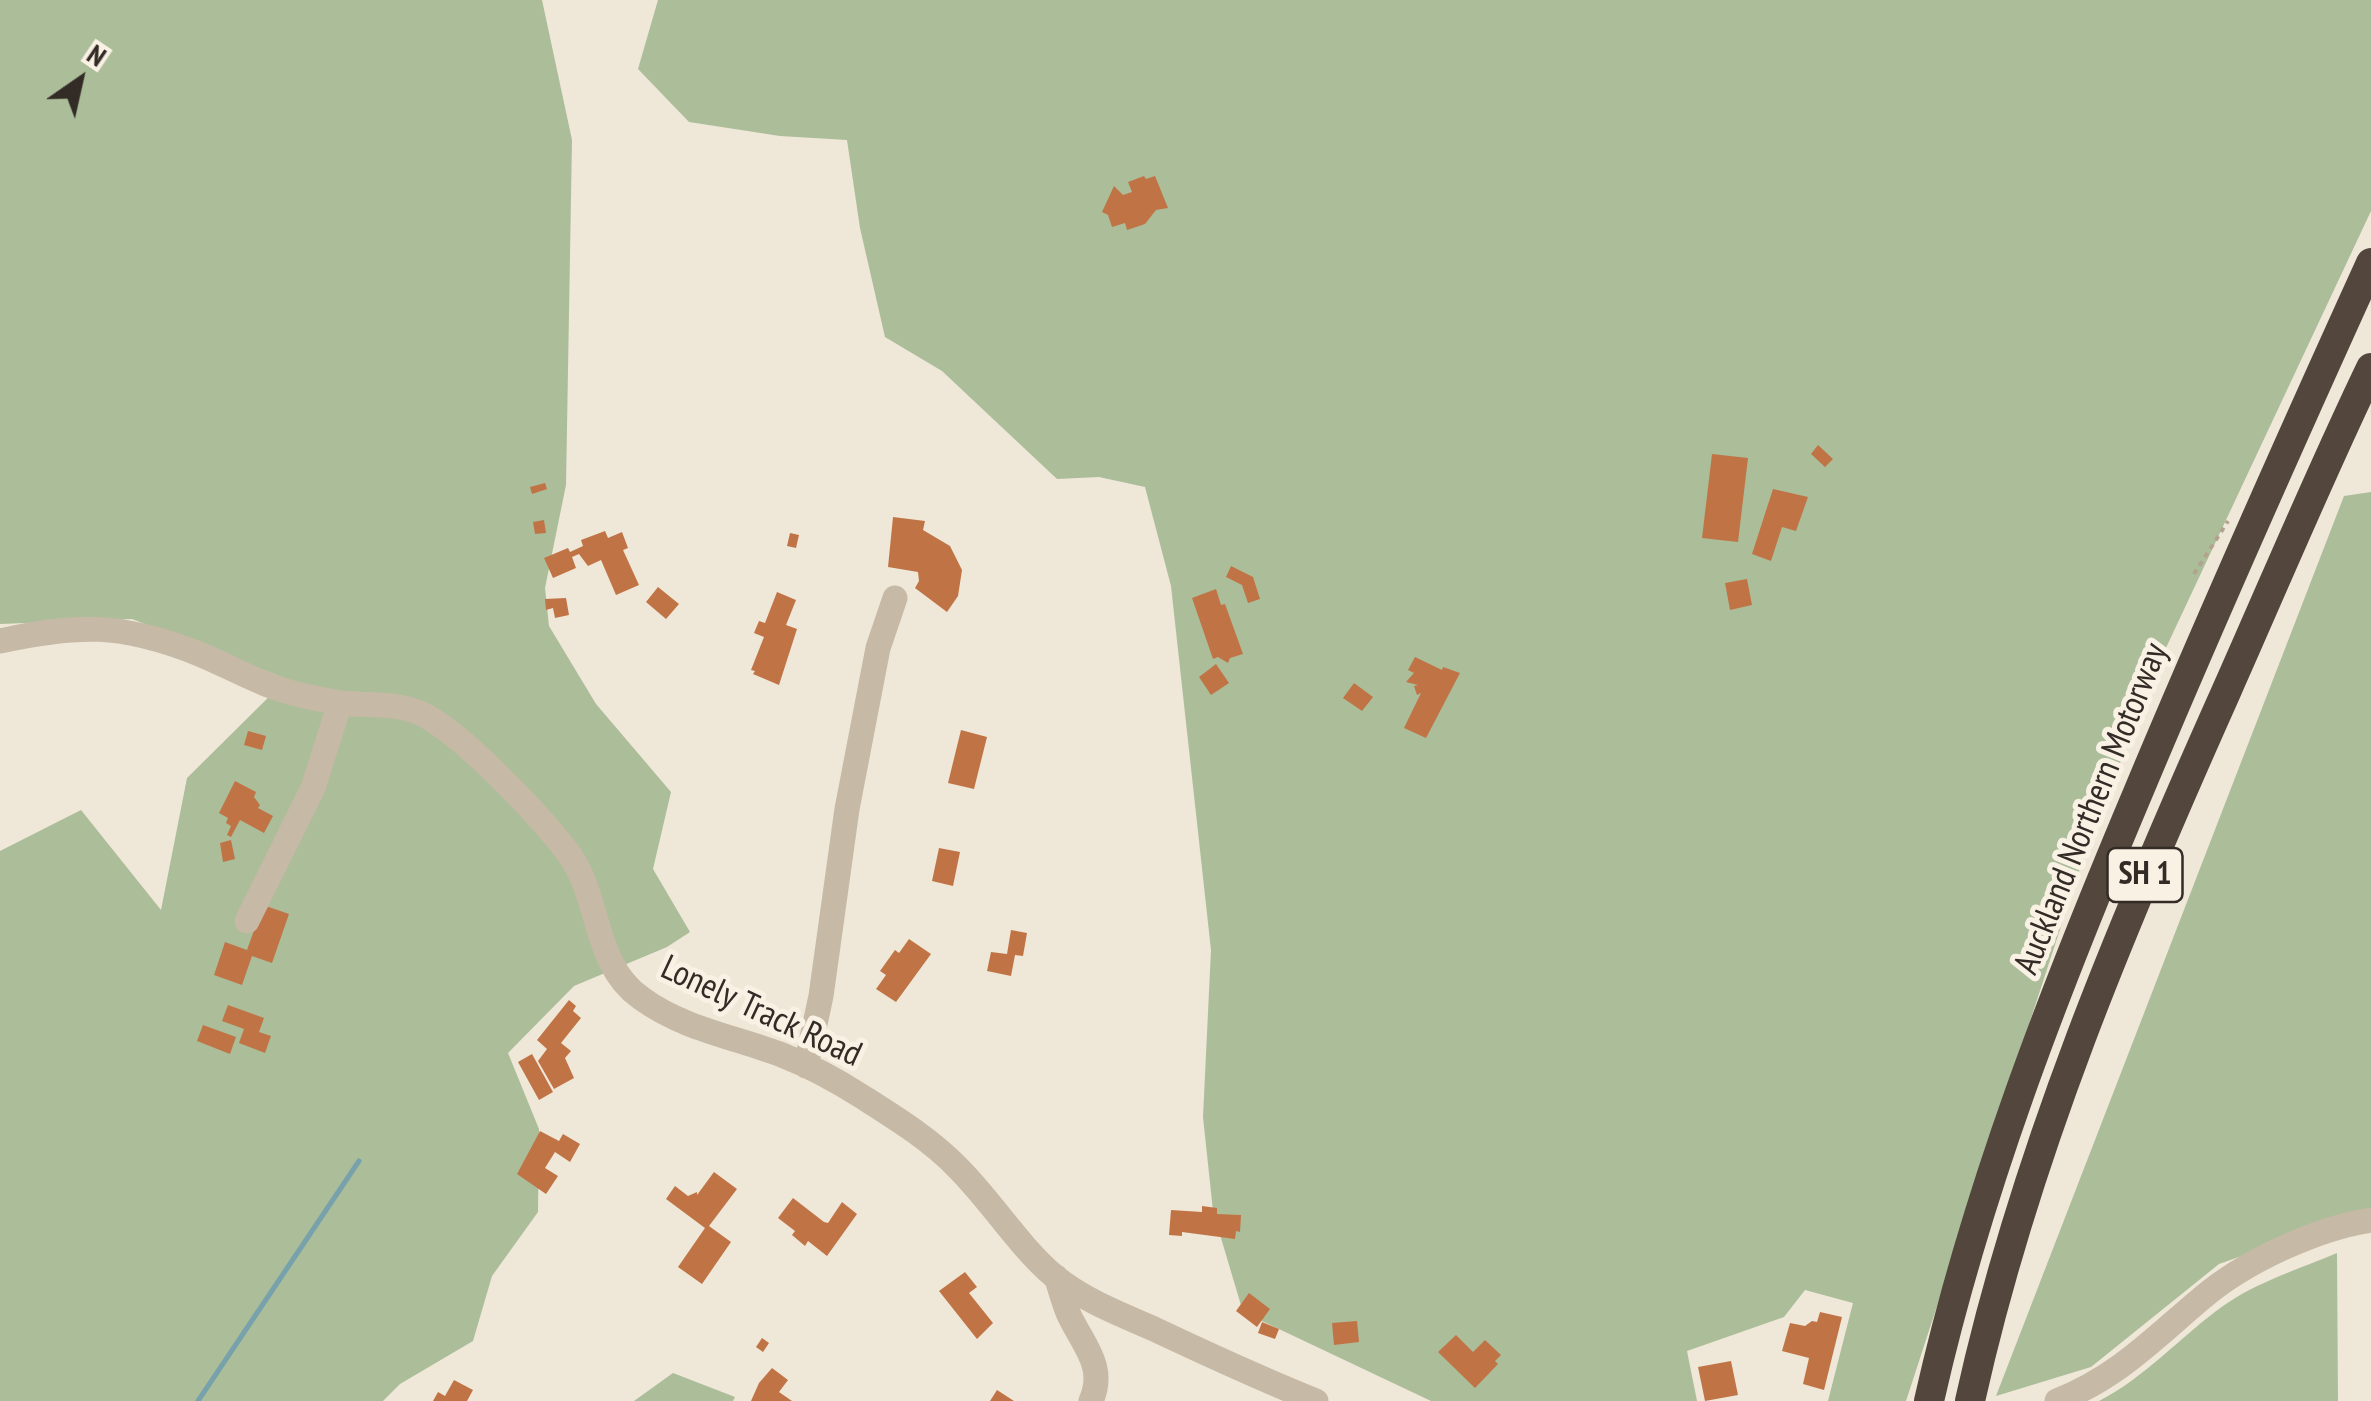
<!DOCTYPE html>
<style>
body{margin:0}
#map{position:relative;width:2371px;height:1401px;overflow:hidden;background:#efe7d8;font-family:"PT Sans Narrow",sans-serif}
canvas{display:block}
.north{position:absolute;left:30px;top:30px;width:100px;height:100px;-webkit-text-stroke:8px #f8f1e4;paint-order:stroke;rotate:34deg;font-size:28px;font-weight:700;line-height:40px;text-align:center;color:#322b26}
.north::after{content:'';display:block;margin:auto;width:35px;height:45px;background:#322b26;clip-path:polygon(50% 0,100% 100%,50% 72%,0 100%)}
</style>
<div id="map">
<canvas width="2371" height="1401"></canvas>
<div class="north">N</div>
</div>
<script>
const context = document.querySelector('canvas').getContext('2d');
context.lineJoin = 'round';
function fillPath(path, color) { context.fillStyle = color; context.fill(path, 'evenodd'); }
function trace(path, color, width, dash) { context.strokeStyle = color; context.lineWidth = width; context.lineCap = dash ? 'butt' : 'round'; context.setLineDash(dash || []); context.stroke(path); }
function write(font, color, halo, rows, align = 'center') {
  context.font = font + ' "PT Sans Narrow",sans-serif'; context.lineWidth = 10; context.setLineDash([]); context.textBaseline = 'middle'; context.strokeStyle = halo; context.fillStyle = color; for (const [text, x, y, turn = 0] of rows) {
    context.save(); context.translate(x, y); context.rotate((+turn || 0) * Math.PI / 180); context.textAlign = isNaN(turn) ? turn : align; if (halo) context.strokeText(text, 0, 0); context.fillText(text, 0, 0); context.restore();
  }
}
const green = new Path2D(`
 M0,0h542l30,140 -6,345 -21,103 4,38 47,78 75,88 -18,77 37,63 -23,15 -93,39 -66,67 31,76 -1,83 -46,64 -19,65 -73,43 -17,17h-383v-550l81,-41 80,100 26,-132 100,-99 -155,-60 -132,5z
 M658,0h1713v211l-214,456 -75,195 -176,539h-78l25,-98 -48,-13 -21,27 -97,34 10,50h-266l-188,-89 -30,-101 -10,-94 8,-167 -40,-364 -26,-99 -46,-10 -42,2 -115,-108 -57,-34 -25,-109 -13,-88 -67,-4 -91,-14 -51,-53z
 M2371,492v718l-152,54 -128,103 -95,29 348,-900z
 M2337,1253l1,148h-239c47,-24 82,-65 124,-95 34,-24 76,-37 114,-53z
 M673,1373l62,24 -2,4h-99z`);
const stream = new Path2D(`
 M198,1401l161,-240`);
const building = new Path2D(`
 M1144,176l2,3 9,-3 13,32 -12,2 -11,14 -18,6 -2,-7 -13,4 -4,-12 -6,-3 12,-26 9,9 9,-3 -4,-10z
 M1818,445l15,14 -8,8 -14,-13z
 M1712,454l36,4 -10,84 -36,-4z
 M545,483l2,6 -15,5 -2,-7z
 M1773,489l35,8 -12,34 -14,-4 -11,34 -19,-7z
 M893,517l32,4 -2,9 27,16 12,24 -4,26 -11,16 -32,-24 4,-7 -1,-9 -30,-5z
 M544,520l2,13 -11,1 -2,-12z
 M605,531l3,7 14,-6 6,16 -5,2 16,35 -23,10 -15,-35 -13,6 -9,-12 -7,3 4,11 -23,10 -9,-20 24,-10 2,4 13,-6 -2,-6z
 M790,533l9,2 -3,13 -9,-2z
 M1231,566l22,11 7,22 -12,4 -6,-18 -16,-8z
 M1747,579l5,26 -22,5 -5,-27z
 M658,587l21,17 -13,15 -20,-17z
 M1216,589l5,16 4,-1 18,50 -13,4 -2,5 -10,-6 -5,2 -21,-61z
 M777,592l19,8 -10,25 11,4 -18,56 -26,-11 2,-3 -4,-1 13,-33 -10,-4 5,-12 6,2z
 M566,598l3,17 -14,3 -2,-10 -7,2 -1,-11z
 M1415,657l27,13 1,-3 17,6 -34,65 -22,-10 17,-35 -4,2 -3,-9 4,-1 -12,-3 8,-9 -6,-3z
 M1216,664l13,19 -18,12 -12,-18z
 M1354,683l19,14 -11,14 -19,-13z
 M961,730l26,7 -13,52 -26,-6z
 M248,731l18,5 -4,14 -18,-5z
 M235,781l21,11 -2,5 6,8 -2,3 15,8 -9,17 -24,-13 -9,17 -4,-2 4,-9 -5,-3 2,-5 -9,-5z
 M231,840l4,19 -12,3 -3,-19z
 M939,848l21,4 -7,34 -21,-5z
 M263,905l26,9 -17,49 -20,-7 -10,29 -28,-10 11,-33 22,8z
 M1011,930l16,3 -4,23 -8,-1 -4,21 -24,-5 4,-19 16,2z
 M909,939l22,15 -35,48 -20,-13 10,-14 -6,-4 15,-21 4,3z
 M569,1000l7,6 -3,5 8,7 -20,25 10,8 -6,7 9,20 -20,11 -16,-28 9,-12 -10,-9z
 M228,1005l36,13 -5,14 12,4 -6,17 -26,-10 5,-14 -22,-8z
 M203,1025l33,12 -6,17 -33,-13z
 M532,1054l21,38 -14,8 -21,-38z
 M540,1131l19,10 4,-7 17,10 -10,18 -15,-10 -10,16 13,8 -12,18 -29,-20z
 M714,1172l23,17 -28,37 22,16 -29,42 -24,-17 27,-39 -39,-29 9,-13 13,10 9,-4v3z
 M793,1198l31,24 4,1 14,-21 15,12 -30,42 -19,-15 -3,5 -13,-11 3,-4 -17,-13z
 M1202,1206l15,2v6l24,1 -1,17 -4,-1 -1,8 -53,-7v4l-13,-1 2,-25 31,2z
 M965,1272l12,15 -8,6 24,30 -16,16 -38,-48z
 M1249,1293l21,16 -13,18 -21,-16z
 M1820,1312l22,5 -18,73 -21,-6 6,-26 -27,-7 8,-28 15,3 7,-5 5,1z
 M1357,1321l2,21 -25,3 -2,-22z
 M1262,1322l17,7 -4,10 -17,-6z
 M1456,1335l17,17 12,-12 16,15 -6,6 3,3 -23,24 -37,-36z
 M762,1338l7,5 -6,9 -7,-5z
 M1731,1361l7,34 -33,6 -7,-34z
 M772,1368l16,12 -9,12 13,9h-41l8,-18z
 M454,1380l19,10 -6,11h-34l5,-9 7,4z
 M997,1390l17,11h-24z`);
const path = new Path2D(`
 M2194,574l34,-53`);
const minor = new Path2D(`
 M0,641c79,-17 120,-18 197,12 37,15 64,33 104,42 13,3 26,6 40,8 27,3 53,-1 79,10 40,18 118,101 146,137 36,45 25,113 75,148 42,31 94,39 141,57 28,11 54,25 79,41 33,21 69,43 97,72 34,34 59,76 96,108 29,24 66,38 100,53 53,25 107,50 162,72
 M247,921l66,-133 27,-85
 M806,1066l15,-70 26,-187 31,-161 17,-50
 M1056,1277c5,13 8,28 14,40 14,29 36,50 21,84
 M2057,1401c61,-24 96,-62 145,-103 42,-36 115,-70 169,-78`);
const highway = new Path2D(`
 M1929,1401c47,-209 125,-409 208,-606 75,-179 154,-356 234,-532
 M1970,1401c54,-245 154,-481 256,-709 48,-108 94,-218 145,-324`);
const shields = [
 [2145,875,75]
];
const shieldNames = [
 ["SH 1",2145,875]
];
const streetNames = [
 ["Auckland Northern Motorway",2092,809,-68],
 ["Lonely Track Road",761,1012,25]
];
fillPath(green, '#acbd99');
trace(stream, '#78a2ab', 5);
fillPath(building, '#c07446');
trace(path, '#b2a38f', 4, [5, 5]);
trace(minor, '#c6b9a5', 25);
trace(highway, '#53473d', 30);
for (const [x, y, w] of shields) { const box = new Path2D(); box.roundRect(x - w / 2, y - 27, w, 54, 8); context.fillStyle = '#f8f1e4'; context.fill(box); trace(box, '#322b26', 2.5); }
write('bold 32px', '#322b26', null, shieldNames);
write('35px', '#322b26', '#f8f1e4', streetNames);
</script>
